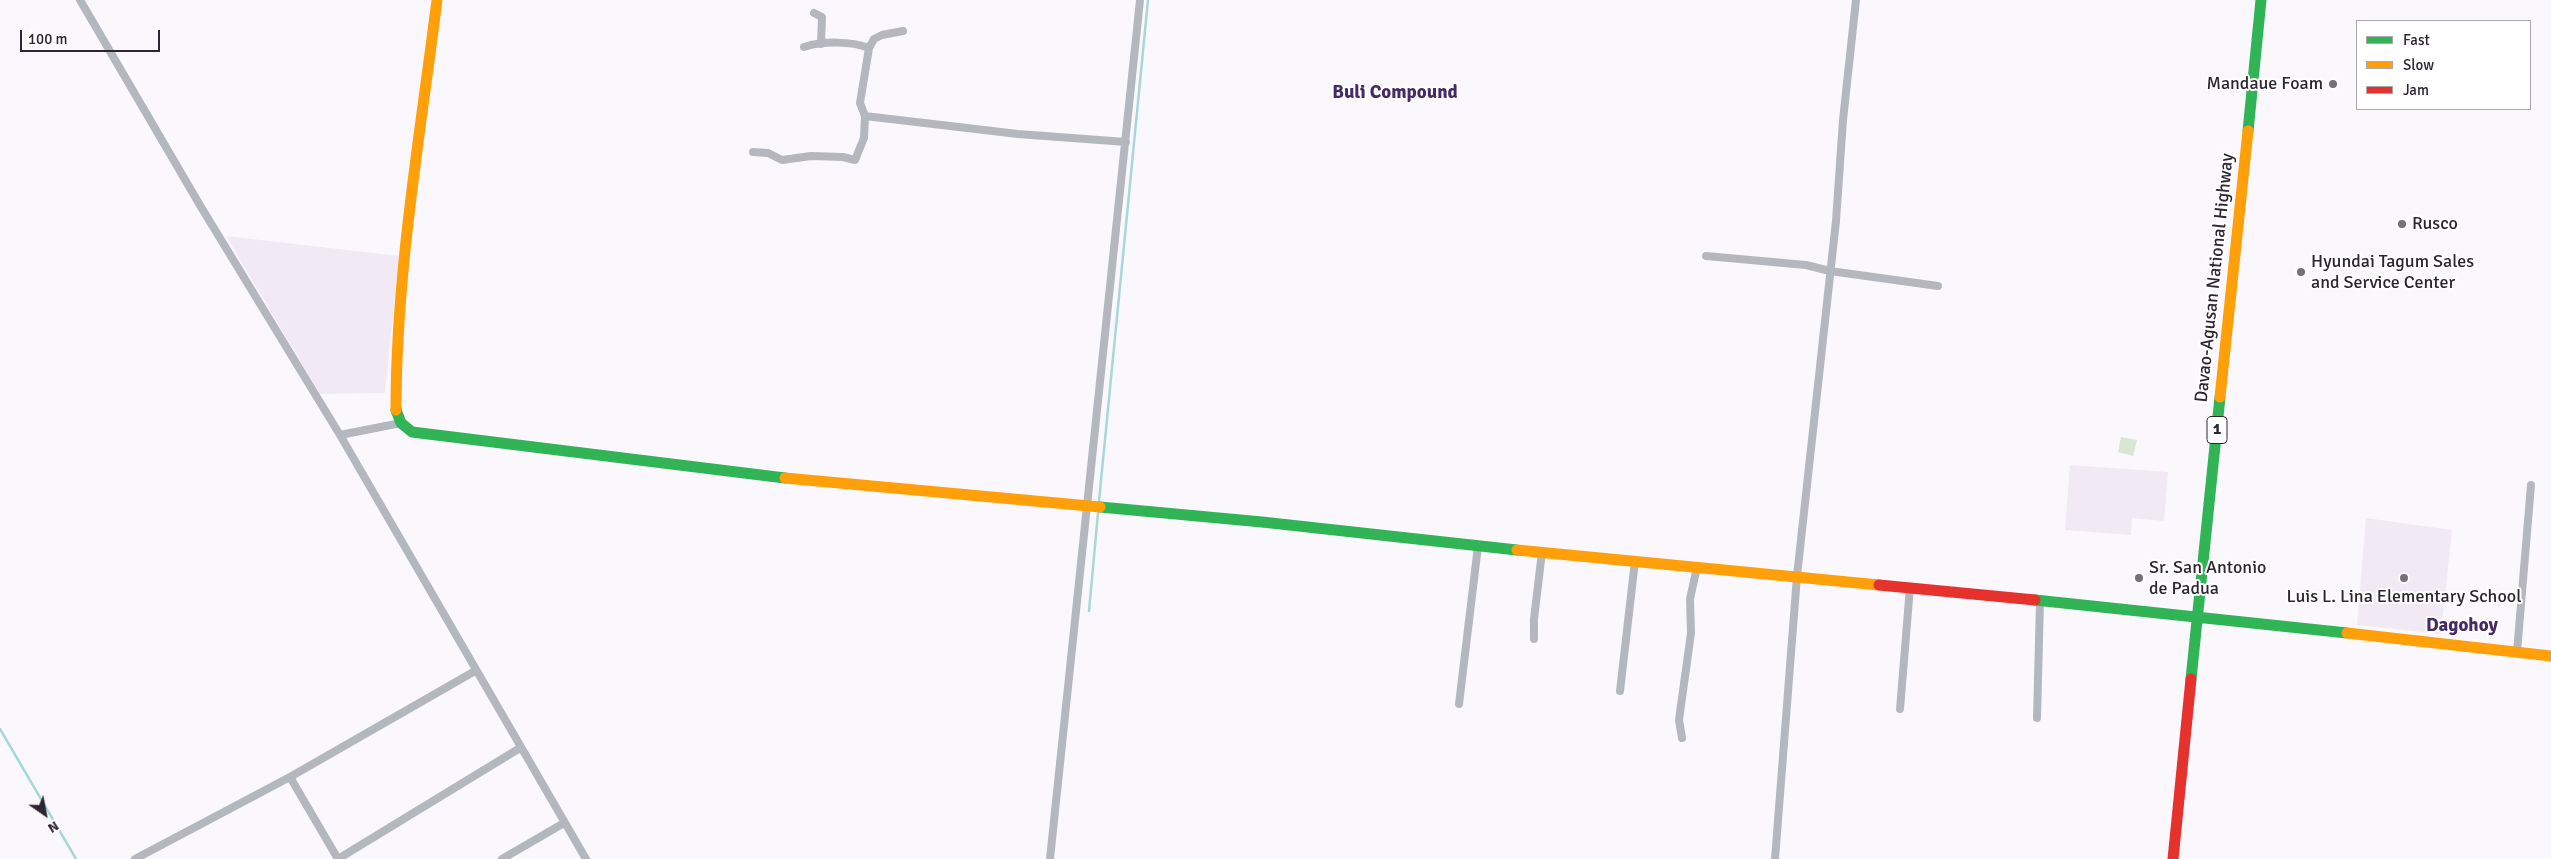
<!DOCTYPE html>
<style>
body{margin:0}
#map{position:relative;width:2551px;height:859px;overflow:hidden;background:#fbf8fd;font-family:Signika,sans-serif}
canvas{display:block}
.legend{position:absolute;left:2356px;top:20px;width:175px;height:90px;box-sizing:border-box;background:#fff;border:1px solid #aba8ad;margin:0;padding:6px 9px;list-style:none;font-size:15px;color:#2d2531}
.legend li{display:flex;align-items:center;gap:10px;height:25px}
.legend b{width:25px;border:1px solid #aba8ad}
.north{position:absolute;left:20px;top:789px;width:50px;height:50px;-webkit-text-stroke:4px #fff;paint-order:stroke;rotate:147deg;font-size:14px;font-weight:700;line-height:20px;text-align:center;color:#2d2531}
.north::after{content:'';display:block;margin:auto;width:18px;height:22px;background:#2d2531;clip-path:polygon(50% 0,100% 100%,50% 72%,0 100%)}
.scale{position:absolute;left:20px;top:30px;width:140px;height:22px;box-sizing:border-box;border:2px solid #2d2531;border-top:0;padding-left:6px;font-size:15px;line-height:18px;white-space:nowrap;color:#2d2531;-webkit-text-stroke:4px #fff;paint-order:stroke}
</style>
<div id="map">
<canvas width="2551" height="859"></canvas>
<ul class="legend">
<li><b style="height:6px;background:#30b455"></b>Fast</li>
<li><b style="height:6px;background:#ff9f0a"></b>Slow</li>
<li><b style="height:6px;background:#e5322d"></b>Jam</li>
</ul>
<div class="north">N</div>
<div class="scale">100 m</div>
</div>
<script>
const context = document.querySelector('canvas').getContext('2d');
context.lineJoin = 'round';
function fillPath(path, color) { context.fillStyle = color; context.fill(path, 'evenodd'); }
function trace(path, color, width, dash) { context.strokeStyle = color; context.lineWidth = width; context.lineCap = dash ? 'butt' : 'round'; context.setLineDash(dash || []); context.stroke(path); }
function write(font, color, halo, rows, align = 'center') {
  context.font = font + ' Signika,sans-serif'; context.lineWidth = 4; context.setLineDash([]); context.textBaseline = 'middle'; context.strokeStyle = halo; context.fillStyle = color; for (const [text, x, y, turn = 0] of rows) {
    context.save(); context.translate(x, y); context.rotate((+turn || 0) * Math.PI / 180); context.textAlign = isNaN(turn) ? turn : align; if (halo) context.strokeText(text, 0, 0); context.fillText(text, 0, 0); context.restore();
  }
}
const built = new Path2D(`
 M226,236l173,20 -14,137 -65,1z
 M2070,465l98,7 -4,49 -32,-3 -1,17 -66,-5z
 M2366,518l86,12 -11,104 -84,-9z`);
const green = new Path2D(`
 M2121,437l16,3 -4,16 -15,-4z`);
const stream = new Path2D(`
 M1099,501l49,-501
 M1089,611l9,-98
 M0,729l76,130`);
const street = new Path2D(`
 M80,0l121,207 139,228 246,424
 M814,13l8,4 -1,27
 M903,31l-21,4 -8,4 -5,9 -9,55 5,13 153,18 108,8
 M804,47c19,-6 47,-6 65,1
 M753,152l15,1 14,7 29,-4 32,1 12,3 9,-22 1,-22
 M1706,256l100,9 24,6 108,15
 M340,435l61,-12
 M1534,639v-20l8,-67
 M2517,652l14,-167
 M1620,691l15,-130
 M1459,704l19,-158
 M1900,709l10,-122
 M2037,718l3,-116
 M1682,738l-3,-18 12,-87 -1,-34 7,-32
 M290,777l48,82
 M135,859l155,-82 185,-106
 M338,859l182,-111
 M502,859l62,-36
 M1050,859l90,-859
 M1775,859l22,-283 39,-355 7,-101 13,-120`);
const fast = new Path2D(`
 M2248,131l13,-131
 M396,410l5,13 11,9 373,46
 M1100,507l162,15 255,28
 M2035,600l312,33
 M2191,679l29,-282`);
const slow = new Path2D(`
 M2220,397l28,-266
 M396,410c0,-137 24,-274 41,-410
 M785,478l315,29
 M1517,550l362,35
 M2347,633l204,23`);
const jam = new Path2D(`
 M1879,585l156,15
 M2173,859l18,-180`);
const markers = [
 [2333,84,5,"#756f78"],
 [2402,224,5,"#756f78"],
 [2301,272,5,"#756f78"],
 [2139,578,5,"#756f78"],
 [2404,578,5,"#756f78"]
];
const shields = [
 [2217,430,20]
];
const shieldNames = [
 ["1",2217,430]
];
const poiNames = [
 ["Mandaue Foam",2323,84,"right"],
 ["Rusco",2412,224],
 ["Hyundai Tagum Sales",2311,262],
 ["and Service Center",2311,283],
 ["Sr. San Antonio",2149,568],
 ["de Padua",2149,589],
 ["Luis L. Lina Elementary School",2404,597,"center"]
];
const streetNames = [
 ["Davao-Agusan National Highway",2215,278,-84]
];
const neighbourhoodNames = [
 ["Buli Compound",1395,93],
 ["Dagohoy",2462,626]
];
fillPath(built, '#f1e9f4');
fillPath(green, '#d9e7d1');
trace(stream, '#a7d7d9', 2.5);
trace(street, '#b4b8be', 8);
trace(fast, '#30b455', 11);
trace(slow, '#ff9f0a', 11);
trace(jam, '#e5322d', 11);
for (const [x, y, r, color] of markers) { const dot = new Path2D(); dot.arc(x, y, r, 0, 2 * Math.PI); context.fillStyle = color; context.fill(dot); trace(dot, '#fff', 2); }
for (const [x, y, w] of shields) { const box = new Path2D(); box.roundRect(x - w / 2, y - 13.5, w, 27, 4); context.fillStyle = '#fff'; context.fill(box); trace(box, '#2d2531', 1); }
write('bold 16px', '#2d2531', null, shieldNames);
write('18px', '#2d2531', '#fff', poiNames, 'left');
write('18px', '#2d2531', '#fff', streetNames);
write('bold 19px', '#452a64', '#fff', neighbourhoodNames);
</script>
